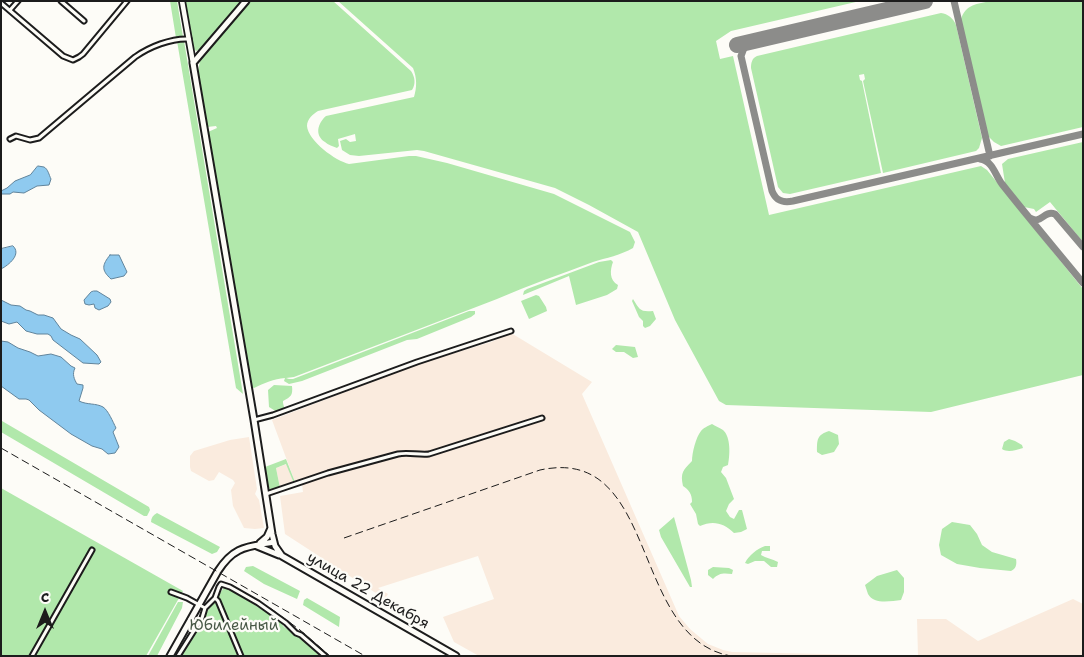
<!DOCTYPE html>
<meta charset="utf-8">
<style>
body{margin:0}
#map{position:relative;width:1084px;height:657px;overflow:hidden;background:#fdfcf7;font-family:"Shantell Sans",sans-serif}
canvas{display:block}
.frame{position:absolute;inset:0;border:2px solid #1c1c1c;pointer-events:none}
.north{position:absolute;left:20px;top:587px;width:50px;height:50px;-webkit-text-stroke:4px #fdfcf7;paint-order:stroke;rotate:0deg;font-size:14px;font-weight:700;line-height:20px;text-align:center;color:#1c1c1c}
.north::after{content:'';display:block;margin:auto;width:18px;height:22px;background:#1c1c1c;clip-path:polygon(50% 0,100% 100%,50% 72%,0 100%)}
</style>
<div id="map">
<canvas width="1084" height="657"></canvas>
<div class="frame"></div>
<div class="north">С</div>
</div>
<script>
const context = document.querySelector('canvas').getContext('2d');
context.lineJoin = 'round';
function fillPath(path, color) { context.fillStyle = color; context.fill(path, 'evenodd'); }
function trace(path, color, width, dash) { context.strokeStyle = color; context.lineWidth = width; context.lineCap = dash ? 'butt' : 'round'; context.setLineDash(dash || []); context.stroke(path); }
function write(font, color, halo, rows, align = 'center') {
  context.font = font + ' "Shantell Sans",sans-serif'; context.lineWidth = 4.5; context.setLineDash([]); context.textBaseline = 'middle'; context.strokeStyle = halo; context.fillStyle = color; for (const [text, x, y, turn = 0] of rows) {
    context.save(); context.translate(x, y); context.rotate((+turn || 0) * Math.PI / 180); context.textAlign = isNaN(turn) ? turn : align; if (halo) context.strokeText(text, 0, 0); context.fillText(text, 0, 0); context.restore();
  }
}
const built = new Path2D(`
 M511,333l81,49 -10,12 97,222 11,13 18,15 15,6 9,2 182,4h-435l-25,-14 -11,-25 51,-18 -16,-43 -100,32 10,6 -3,5 -100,-65 -5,-38 23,-4 -1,-8 -6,1 -1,-3 -15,6 -4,-20 11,-4 6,17 2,1 -23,-62 146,-56 73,-22z
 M249,437l8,52 -2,5 4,6 5,28 -9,1 -11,-1 -11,-22 -2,-16 4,-7 -2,-3 -14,-8 -5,8 -5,1 -18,-10 -1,-4v-11l4,-5 36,-11z
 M1073,599l10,5v52h-165l-1,-37h29l32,22z`);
const green = new Path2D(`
 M170,1h7l6,36 -7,1z
 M185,1h58l-42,48 -5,2 -4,-4z
 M250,1h83l78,70c4,6 5,13 1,19l-94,21c-5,3 -11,8 -11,15 1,15 29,35 42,38l60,-8h7l31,7 107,31 76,38 5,10 -2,6c-12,7 -27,10 -40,14 -32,12 -64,23 -96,37l-203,78 -8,1 3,1h4l176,-68h6v3l-4,3 -54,22 -10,1 -105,41 -13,3 -5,-3 1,-3c-11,1 -21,5 -31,10l-3,-1 -44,-253 1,-2 9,-4 -1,-2 -9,1 -2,-3 -7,-53 2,-10z
 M338,1h522l-129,30 -15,10 4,18 13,-3 36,159 212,-49 6,4 96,119v86l-152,37 -205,-7 -7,-4 -44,-81 -37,-88 -49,-27 -34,-17 -131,-37 -7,-1 -58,6 -9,-1 -8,-5 -2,-9 6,-2 4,3 6,-1 -1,-7 -17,5 1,7 -2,2c-4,-2 -9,-3 -12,-6 -11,-7 -7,-19 1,-26l88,-19c3,-10 3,-19 -1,-29z
 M991,1h92v126l-82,19 -7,-4 -6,-6 -27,-117c5,-15 16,-15 30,-18z
 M941,13c7,1 12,5 15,12l26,113 -3,10 -3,3 -93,22 -20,-92 2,-2 -1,-5 -5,1 1,5 2,1 19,92 -91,21 -7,-1 -5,-6 -27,-119c0,-5 1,-10 6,-12z
 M177,41h7l59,353 -7,-6z
 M1083,142v100l-33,-40 -14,10 -2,-3 -10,-2 -19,-24 -3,-19 6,-5z
 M611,260l2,2c-3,8 -4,18 5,23l-1,4 -10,6 -31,10 -7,-29 -46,19 1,-4 3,-2 72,-27z
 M536,295l3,1 7,11 1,4 -18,8 -8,-18z
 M633,299c7,11 7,13 20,12l3,8 -6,7 -5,2 -2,-2v-5l-4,-4 -7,-16z
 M616,345l19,2 3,10 -5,1 -9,-6h-8l-4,-3z
 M274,385l18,1c1,9 -1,11 -9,15v2l1,4 -1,3 -6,2 -8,-5 -1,-17z
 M2,421l147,86 1,3 -3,6h-3l-143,-84z
 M712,424c3,2 8,4 11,6 8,7 7,25 5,35l-5,2 -2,5 5,6 8,21 -5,5 -3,7 4,6 4,2 5,-9h3l5,19 -6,3 -7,1c-10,-10 -21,-13 -34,-7l-2,-2 -2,-10 -6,-10 2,-2c0,-8 -3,-12 -9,-16 -3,-13 0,-16 9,-25 0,-8 4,-24 9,-30 2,-3 7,-5 11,-7z
 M829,431l9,4 1,9 -5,8 -12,3 -5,-3c0,-13 0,-17 12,-21z
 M1009,439l6,2 7,4 1,3c-7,2 -15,5 -21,1l2,-7z
 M286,459l9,23 -2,-1 -7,-17 -10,4 4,20 -10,1 -2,-1 -3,-21z
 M1,488l182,103 -37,65h-145z
 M157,513l63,34 -3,5 -5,2 -61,-32c0,-4 2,-7 6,-9z
 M674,517l17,63 1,7h-2l-29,-50 -2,-7z
 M952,522l18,3 7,9 5,11 10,7 24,7c1,5 0,10 -5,12l-31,-3 -23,-4 -16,-9 -2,-10 3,-16z
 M765,546h5v5h-8l-1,4c5,3 11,4 17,7l-1,5h-6l-7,-6h-9l-7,3 -3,-1c4,-8 12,-14 20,-17z
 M253,566l47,25 -3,8 -33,-15 -20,-13 2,-4z
 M713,567l16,1 4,2 -1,4c-9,-1 -13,-1 -19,5l-5,-4v-5z
 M897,570l7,8v14l-3,8c-10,1 -27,5 -33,-6 -1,-3 -2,-6 -3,-9l12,-9z
 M225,586l55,35 4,6 16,10 20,19h-140l27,-44z
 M307,598l33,19 -1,10 -36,-22 1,-5z
 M178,602h5l-1,6 -25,48h-9z`);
const water = new Path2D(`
 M38,166l6,1c4,2 5,8 7,12l-2,6 -12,1 -13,7 -11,-1 -3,2h-9v-3l6,-3 8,-7 15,-6z
 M13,246c9,8 -4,19 -12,23v-20z
 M110,255h9l8,17 -3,4 -13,3c-10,-9 -9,-14 -1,-24z
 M94,291h3l13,8 1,3 -3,4 -9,4 -4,-2 -1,-4 -5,1 -4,-1 -1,-4 7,-8z
 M1,300l10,5 9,1 6,4 4,1 8,4h6l9,3 8,11 10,6 9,4 17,16 4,7 -2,2 -16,-1 -30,-23 -2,-4 -3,-2h-11l-11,-3 -9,-9 -8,2 -8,-3z
 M1,341l7,1 10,6 12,4 8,4 13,-2 10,3 10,9 4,2c-3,6 -1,11 2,16l6,1v3l-4,13c8,4 17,2 24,6 5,3 10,15 13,21l-3,4 6,15 -4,6 -7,1 -6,-5 -10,-3 -21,-12 -32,-24 -10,-10 -3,-1h-7l-18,-13z`);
const taxiway = new Path2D(`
 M954,1l36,155
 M750,42l-6,6 -3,8 31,135c4,10 11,12 21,10l290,-67
 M980,159c13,2 15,16 22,25 26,33 54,66 81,99
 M1030,218c12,7 13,-8 25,-4l28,33`);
const runway = new Path2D(`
 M737,45l188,-44`);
const minor = new Path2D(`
 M61,1l23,20
 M1,3l62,53 10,4 6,-3 4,-3 44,-53
 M10,10l8,-9
 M10,139l6,-3 14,4 9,-2 96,-81c14,-10 36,-19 54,-18
 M254,420l19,-5 144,-53 94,-31
 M266,494l62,-21 70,-19c10,-2 20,1 31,0l113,-36
 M171,592l16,6 18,10
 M215,598l3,3 23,55
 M32,656l60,-106
 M178,656l24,-38 3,-10 10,-10 4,-11 2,-3 9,3 28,16 28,20 10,10 5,2 24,21`);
const secondary = new Path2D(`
 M182,1l11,62`);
const primary = new Path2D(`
 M246,1l-53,62 61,357 18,114 3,12 7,10 174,100
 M260,543l7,-6 4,-9
 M257,546l22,9
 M170,656l48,-85c16,-25 29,-24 56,-29`);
const rail = new Path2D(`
 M1,448l364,208
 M344,538l196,-68c120,-26 89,168 191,186
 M270,608l30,22 30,26`);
const streetNames = [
 ["улица 22 Декабря",368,591,30]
];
const parkNames = [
 ["Юбилейный",234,626]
];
fillPath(built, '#faebde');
fillPath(green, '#b1e8ab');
fillPath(water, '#8fcaef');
trace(water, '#61849b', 1);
trace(taxiway, '#8c8c8a', 7);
trace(runway, '#8c8c8a', 16);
trace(minor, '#1c1c1c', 7);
trace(secondary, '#1c1c1c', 8);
trace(primary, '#1c1c1c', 9);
trace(minor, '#fdfcf7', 3);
trace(secondary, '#fdfcf7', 4.5);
trace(primary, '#fdfcf7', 5);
trace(rail, '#1c1c1c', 1, [8, 4]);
write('15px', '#1c1c1c', '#fdfcf7', streetNames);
write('15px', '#495947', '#fdfcf7', parkNames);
</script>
